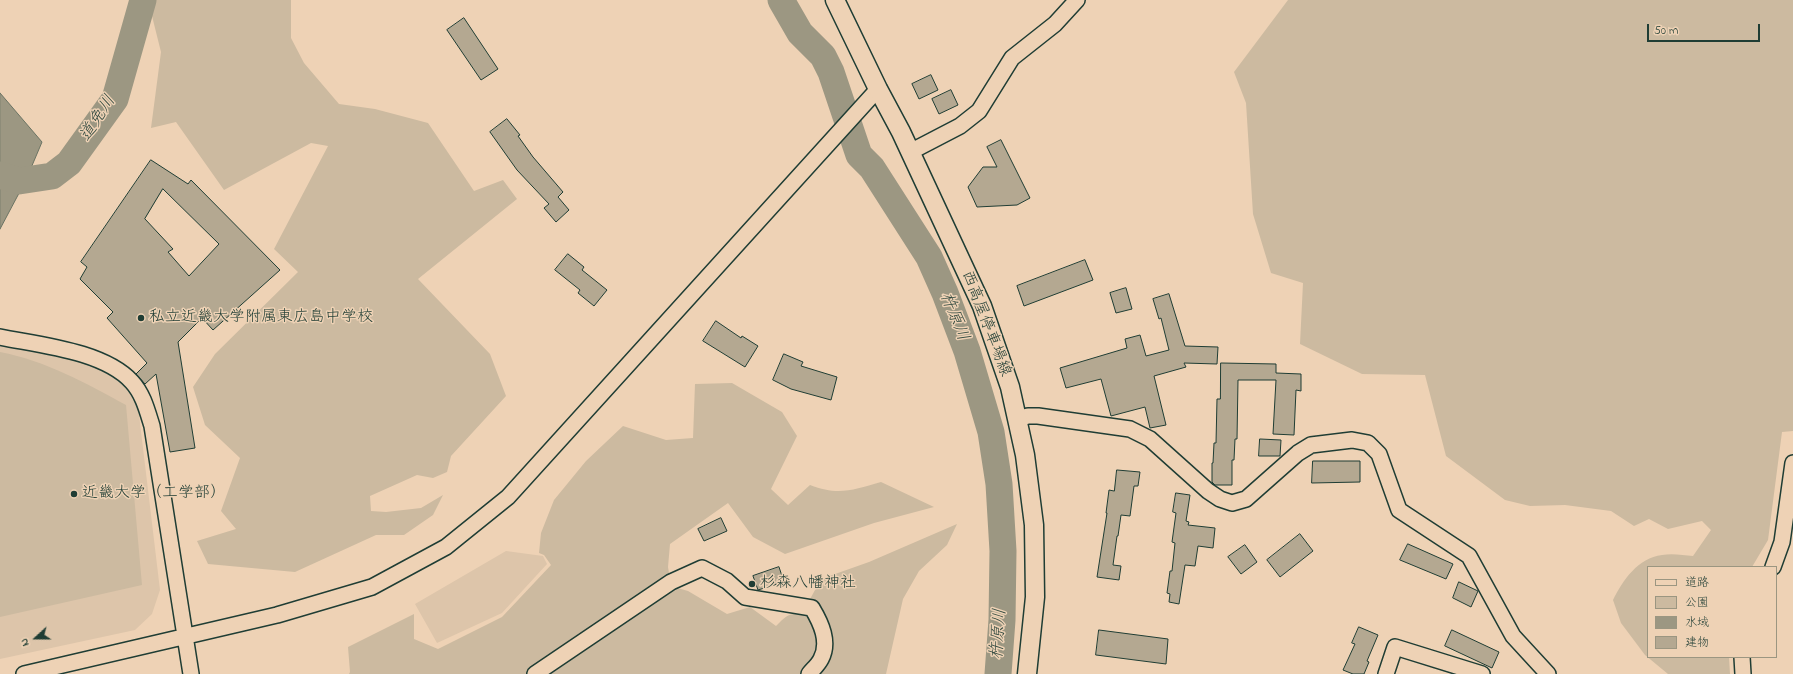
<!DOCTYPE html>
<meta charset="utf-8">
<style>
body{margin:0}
#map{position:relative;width:1793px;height:674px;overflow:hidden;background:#eed2b5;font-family:"Indie Flower","Klee One",sans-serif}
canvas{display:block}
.legend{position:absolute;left:1647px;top:566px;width:130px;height:92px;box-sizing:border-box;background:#eed2b5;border:1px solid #9b9681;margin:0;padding:5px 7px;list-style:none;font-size:12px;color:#1f3d34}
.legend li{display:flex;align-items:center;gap:8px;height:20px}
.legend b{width:20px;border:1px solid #9b9681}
.north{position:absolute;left:16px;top:618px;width:40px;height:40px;-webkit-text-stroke:3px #eed2b5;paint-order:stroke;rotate:249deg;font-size:11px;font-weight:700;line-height:16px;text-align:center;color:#1f3d34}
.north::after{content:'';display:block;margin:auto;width:14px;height:18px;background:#1f3d34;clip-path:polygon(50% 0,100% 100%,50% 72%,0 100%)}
.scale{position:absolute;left:1647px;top:24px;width:113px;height:18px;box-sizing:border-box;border:2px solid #1f3d34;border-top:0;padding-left:5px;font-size:12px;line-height:14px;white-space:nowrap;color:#1f3d34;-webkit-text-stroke:3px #eed2b5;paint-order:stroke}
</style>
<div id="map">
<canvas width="1793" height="674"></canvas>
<ul class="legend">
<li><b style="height:5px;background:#eed2b5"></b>道路</li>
<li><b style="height:11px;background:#ccbaa0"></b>公園</li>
<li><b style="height:11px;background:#9c9782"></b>水域</li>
<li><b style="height:11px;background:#b4a891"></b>建物</li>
</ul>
<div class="north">N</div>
<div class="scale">50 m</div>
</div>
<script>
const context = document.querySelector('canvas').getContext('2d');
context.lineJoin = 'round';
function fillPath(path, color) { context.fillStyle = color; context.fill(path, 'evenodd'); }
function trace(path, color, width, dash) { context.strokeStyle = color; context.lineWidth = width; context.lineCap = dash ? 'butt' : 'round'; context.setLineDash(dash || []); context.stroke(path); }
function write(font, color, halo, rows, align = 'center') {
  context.font = font + ' "Indie Flower","Klee One",sans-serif'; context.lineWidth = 3; context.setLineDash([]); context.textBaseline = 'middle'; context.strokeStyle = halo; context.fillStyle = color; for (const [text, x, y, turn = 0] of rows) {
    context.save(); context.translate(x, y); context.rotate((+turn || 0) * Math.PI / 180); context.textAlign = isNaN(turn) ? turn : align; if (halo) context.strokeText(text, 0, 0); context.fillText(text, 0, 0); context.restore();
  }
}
const built = new Path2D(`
 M0,345l75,13 23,7 29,22 10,11 23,192 -8,24 -17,16 -135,29z
 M506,551l37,5 4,8 -45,49 -65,30 -22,-39z`);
const green = new Path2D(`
 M148,0h143v38l13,25 35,41 36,5 53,14 46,68 29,-11 14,19 -99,80 72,75 16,42 -55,60 -4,16 -14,6 -16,-3 -47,21 1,15 15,1 35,-4 22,-13 -10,20 -29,20h-28l-81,37 -87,-8 -11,-23 39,-12 -15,-18 19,-53 -35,-33 -12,-38 22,-33 83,-82 -24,-23 54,-103 -17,-3 -87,47 -48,-68 -25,6 10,-76z
 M1288,0h505v431l-11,1 -14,108 -16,27h-104v90h81l1,17h-62l-23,-19 -24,-32 -8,-23c10,-20 25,-42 49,-45 10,-2 21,0 31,1l18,-26 -9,-9 -34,8 -19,-10 -15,7 -23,-15 -46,-6 -35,1 -25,-6 -59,-44 -21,-81 -63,-1 -62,-30 3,-61 -32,-10 -18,-59 -7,-111 -12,-31z
 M0,352c46,9 86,31 126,53l16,180 -142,32z
 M732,383l50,29 15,24 -26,53 17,16 22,-20c28,11 43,5 71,-3l53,25 -60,16 -89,31 -32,-17 -25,-34 -58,41 -2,23 2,12 -141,95h-180l1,-2 -2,-25 66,-33v25l24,10 64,-32 49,-52 -7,-10 -5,-2 2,-20 13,-33 32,-39 37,-35 43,14 27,-2 2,-54z
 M957,524l-10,21 -28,26 -16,28 -17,75h-72l13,-51 -5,-16 -13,-6 12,-22 48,-17z
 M674,587l14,4 39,23 23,-7 26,19c12,-12 14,-14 32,-11 13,23 15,38 -3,59h-260z`);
const water = new Path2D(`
 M0,93l42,49 -11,26 -6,2 1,10 -26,49z`);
const river = new Path2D(`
 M781,0l19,33 23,23 8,16 28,83 13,13 57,89 16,36 22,58 24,81 8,52 4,67 -1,69 -4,54
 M0,175l19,6 33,-5 17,-13 46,-64 28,-99`);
const building = new Path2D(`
 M464,18l34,51 -17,11 -34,-50z
 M931,75l7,15 -19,9 -7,-15z
 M951,90l7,15 -19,9 -7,-15z
 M507,119l13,16 -2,1 15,21 30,35 -5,5 11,13 -13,12 -12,-14 5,-4 -32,-34 -27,-38z
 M1001,140l29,58 -13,7 -40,2 -9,-20 15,-20h14l-10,-20z
 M151,160l37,24 3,-4 89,90 -67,60 -11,-12 -24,24 17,106 -25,4 -14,-78 -11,10 -9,-10 11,-11 -40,-45 6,-6 -33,-33 7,-12 -6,-5zM163,189l56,55 -30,32 -21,-24 5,-3 -28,-30z
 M568,254l16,13 -2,3 25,20 -13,16 -16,-13 2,-3 -25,-20z
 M1085,260l8,20 -69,26 -7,-20z
 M1126,288l6,21 -16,4 -6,-20z
 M1169,294l16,52 33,1 -1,17 -33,-1 2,4 -32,9 12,49 -16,3 -5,-21 -34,9 -10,-37 -35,9 -6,-20 67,-20 -2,-9 15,-4 6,21 23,-6 -8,-32 -2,1 -6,-20z
 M716,321l25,17 1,-2 16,10 -13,21 -42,-26z
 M784,354l19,8 -2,4 36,11 -6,23 -40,-11 -18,-9z
 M1221,363l55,1v9l25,1v17l-5,-1 -2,45 -21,-1 3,-54h-38l-1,59h-2l-1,21h-2v25h-17l-3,-3v-19h1l1,-20h2l1,-44h3z
 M1260,439l21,1 -1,16h-21z
 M1313,461h47v21l-48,1z
 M1117,470l23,2 -2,14h-4l-4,30 -9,-1 -3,21h-1l-4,29 8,1 -2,14 -22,-3 10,-64h-1l3,-23 5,1z
 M1176,493l14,2 -4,26 3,1 -1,3 27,3 -2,20 -15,-2 -3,20 -10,-1 -6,39 -10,-2 1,-8 -3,-1 3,-22h2l3,-28 -3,-1 4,-29 -3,-1z
 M721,518l6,13 -23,10 -6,-12z
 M1300,534l13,17 -33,26 -13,-17z
 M1408,544l45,20 -7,15 -46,-19z
 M1245,545l12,17 -16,12 -13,-17z
 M779,567l5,15 -26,8 -5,-14z
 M1459,582l19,9 -7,16 -18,-9z
 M1359,627l19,8 -11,26 2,1 -5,12h-11l-10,-4 12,-26 -3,-1z
 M1099,630l69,9 -2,25 -70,-9z
 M1452,630l47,22 -7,16 -47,-22z`);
const minor = new Path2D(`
 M910,152l50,-26 19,-15 33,-53 43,-34 22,-24
 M0,337c39,8 104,14 132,45 11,12 15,28 20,44l39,248
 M1017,419l11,-3h10l92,13 20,10 58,52 12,8 12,4 14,-4 52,-46 13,-8 41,-5 16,3 11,11 20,56 70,46 44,80 35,38
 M1773,567l9,-25 11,-79
 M1742,657l1,17
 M24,674l253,-59 95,-28 74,-40 62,-50 370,-408
 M535,674l136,-92 31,-14 25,13 18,16 67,11c9,15 18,34 9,51 -3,6 -8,10 -12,15
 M1386,674l9,-27 87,27`);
const major = new Path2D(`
 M835,0l43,89 23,43 81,174 28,81 15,68 9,70 1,72 -8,77`);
const markers = [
 [141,318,4,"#1f3d34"],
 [74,494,4,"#1f3d34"],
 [752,584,4,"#1f3d34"]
];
const poiNames = [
 ["私立近畿大学附属東広島中学校",149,318],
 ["近畿大学（工学部）",82,494],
 ["杉森八幡神社",760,584]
];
const streetNames = [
 ["西高屋停車場線",985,324,69]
];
const waterNames = [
 ["道免川",99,119,-57],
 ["杵原川",953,317,68],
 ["杵原川",1000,634,-86]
];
fillPath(built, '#ddc5aa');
fillPath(green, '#ccbaa0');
fillPath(water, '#9c9782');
trace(water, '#6a7363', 1);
trace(river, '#9c9782', 27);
fillPath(building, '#b4a891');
trace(building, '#1f3d34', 1);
trace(minor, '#1f3d34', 18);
trace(major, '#1f3d34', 21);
trace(minor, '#eed2b5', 15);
trace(major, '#eed2b5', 18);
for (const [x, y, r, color] of markers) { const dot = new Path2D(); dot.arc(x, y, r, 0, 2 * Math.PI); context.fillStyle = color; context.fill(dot); trace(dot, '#eed2b5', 1.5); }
write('16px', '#1f3d34', '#eed2b5', poiNames, 'left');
write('16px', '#1f3d34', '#eed2b5', streetNames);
write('italic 17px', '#324a40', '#eed2b5', waterNames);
</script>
